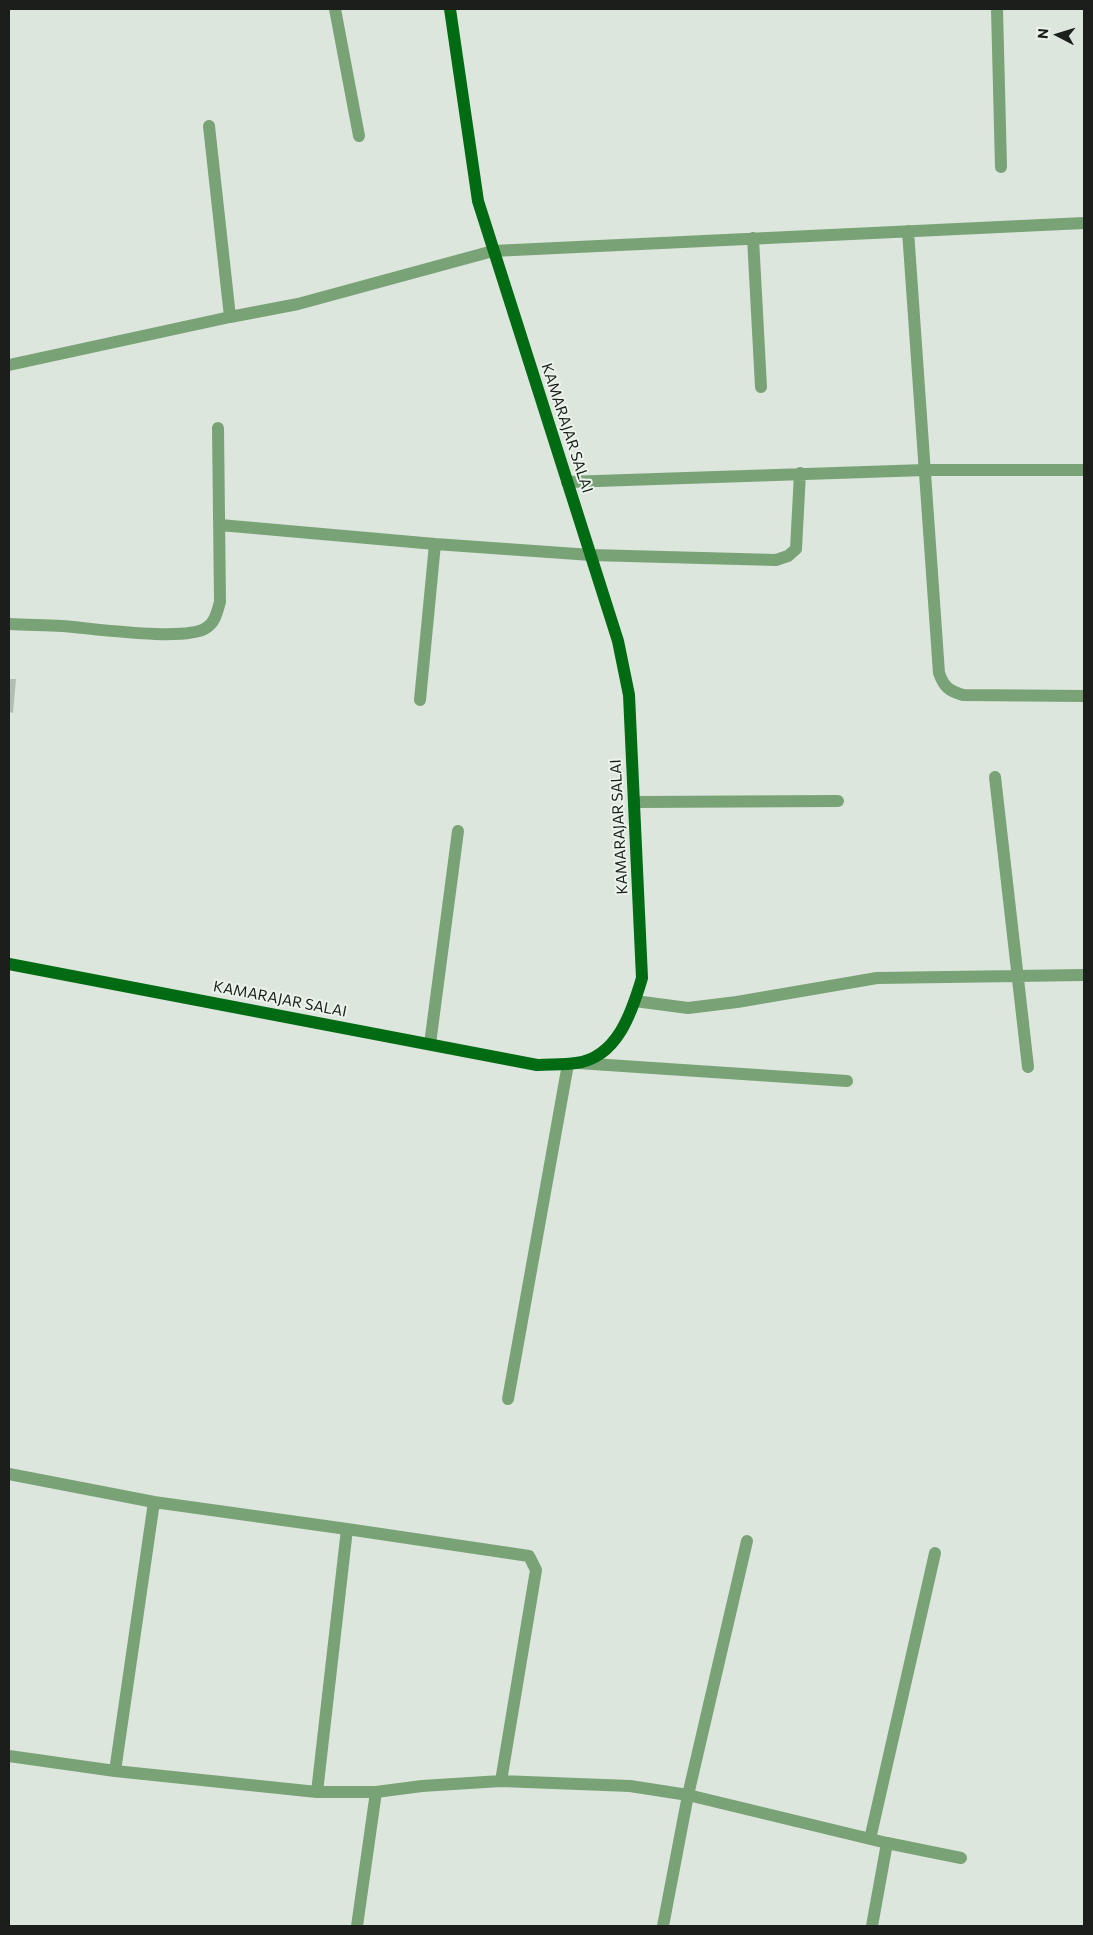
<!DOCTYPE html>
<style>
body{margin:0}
#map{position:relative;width:1093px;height:1935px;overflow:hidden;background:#dde6dd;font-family:Commissioner,sans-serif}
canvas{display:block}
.frame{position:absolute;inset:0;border:10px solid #1b1e1b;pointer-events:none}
.north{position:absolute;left:1033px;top:10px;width:50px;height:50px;-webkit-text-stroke:4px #ebf4ea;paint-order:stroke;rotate:275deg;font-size:14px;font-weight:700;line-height:20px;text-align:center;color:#1b1e1b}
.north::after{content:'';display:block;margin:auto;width:18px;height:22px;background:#1b1e1b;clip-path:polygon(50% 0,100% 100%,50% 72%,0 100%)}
</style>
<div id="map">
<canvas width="1093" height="1935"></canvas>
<div class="frame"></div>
<div class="north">N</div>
</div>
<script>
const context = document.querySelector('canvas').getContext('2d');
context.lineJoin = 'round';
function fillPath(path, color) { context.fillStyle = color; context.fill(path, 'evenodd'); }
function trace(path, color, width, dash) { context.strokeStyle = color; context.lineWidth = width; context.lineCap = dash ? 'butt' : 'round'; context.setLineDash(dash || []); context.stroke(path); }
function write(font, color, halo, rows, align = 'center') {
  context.font = font + ' Commissioner,sans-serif'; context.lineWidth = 4; context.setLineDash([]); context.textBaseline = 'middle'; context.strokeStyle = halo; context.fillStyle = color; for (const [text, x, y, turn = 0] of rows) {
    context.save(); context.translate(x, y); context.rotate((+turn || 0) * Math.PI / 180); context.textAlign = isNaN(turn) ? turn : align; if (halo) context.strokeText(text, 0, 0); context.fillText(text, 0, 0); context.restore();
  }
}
const building = new Path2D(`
 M9,679h7l-3,34 -4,-1z`);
const minor = new Path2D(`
 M335,9l24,127
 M997,9l4,158
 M209,126l21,191
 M908,231l31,442c5,14 10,18 24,22l121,1
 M753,238l8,149
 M9,365l221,-48 68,-13 195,-53 591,-28
 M567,482l358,-12h159
 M220,525l215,19 156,11 185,5 12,-4 8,-7 4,-76
 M9,624c18,1 35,1 53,2 29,2 123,16 144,2 9,-5 11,-16 14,-26l-2,-174
 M420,700l15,-156
 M995,777l33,290
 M634,802l204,-1
 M635,1001l53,7 49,-6 140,-24 207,-3
 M430,1044l28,-213
 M578,1063l269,18
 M508,1399l60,-335
 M9,1474l145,28 193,27 182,27 7,14 -35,211
 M9,1756l106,15 202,21h59l46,-6 79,-5 129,5 58,9 199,48 74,15
 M115,1771l39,-269
 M317,1792l30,-263
 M870,1839l65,-286
 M357,1926l19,-134
 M663,1926l25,-131 59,-254
 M872,1926l15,-83`);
const major = new Path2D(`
 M9,964l528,101c13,-1 26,0 39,-2 41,-5 56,-51 66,-85l-13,-283 -11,-54 -140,-440 -28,-192`);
const streetNames = [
 ["KAMARAJAR SALAI",567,428,72],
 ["KAMARAJAR SALAI",619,827,-93],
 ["KAMARAJAR SALAI",280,999,11]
];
fillPath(building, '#b4bdb4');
trace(minor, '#79a377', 12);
trace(major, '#006b12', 12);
write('15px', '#1b1e1b', '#ebf4ea', streetNames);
</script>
